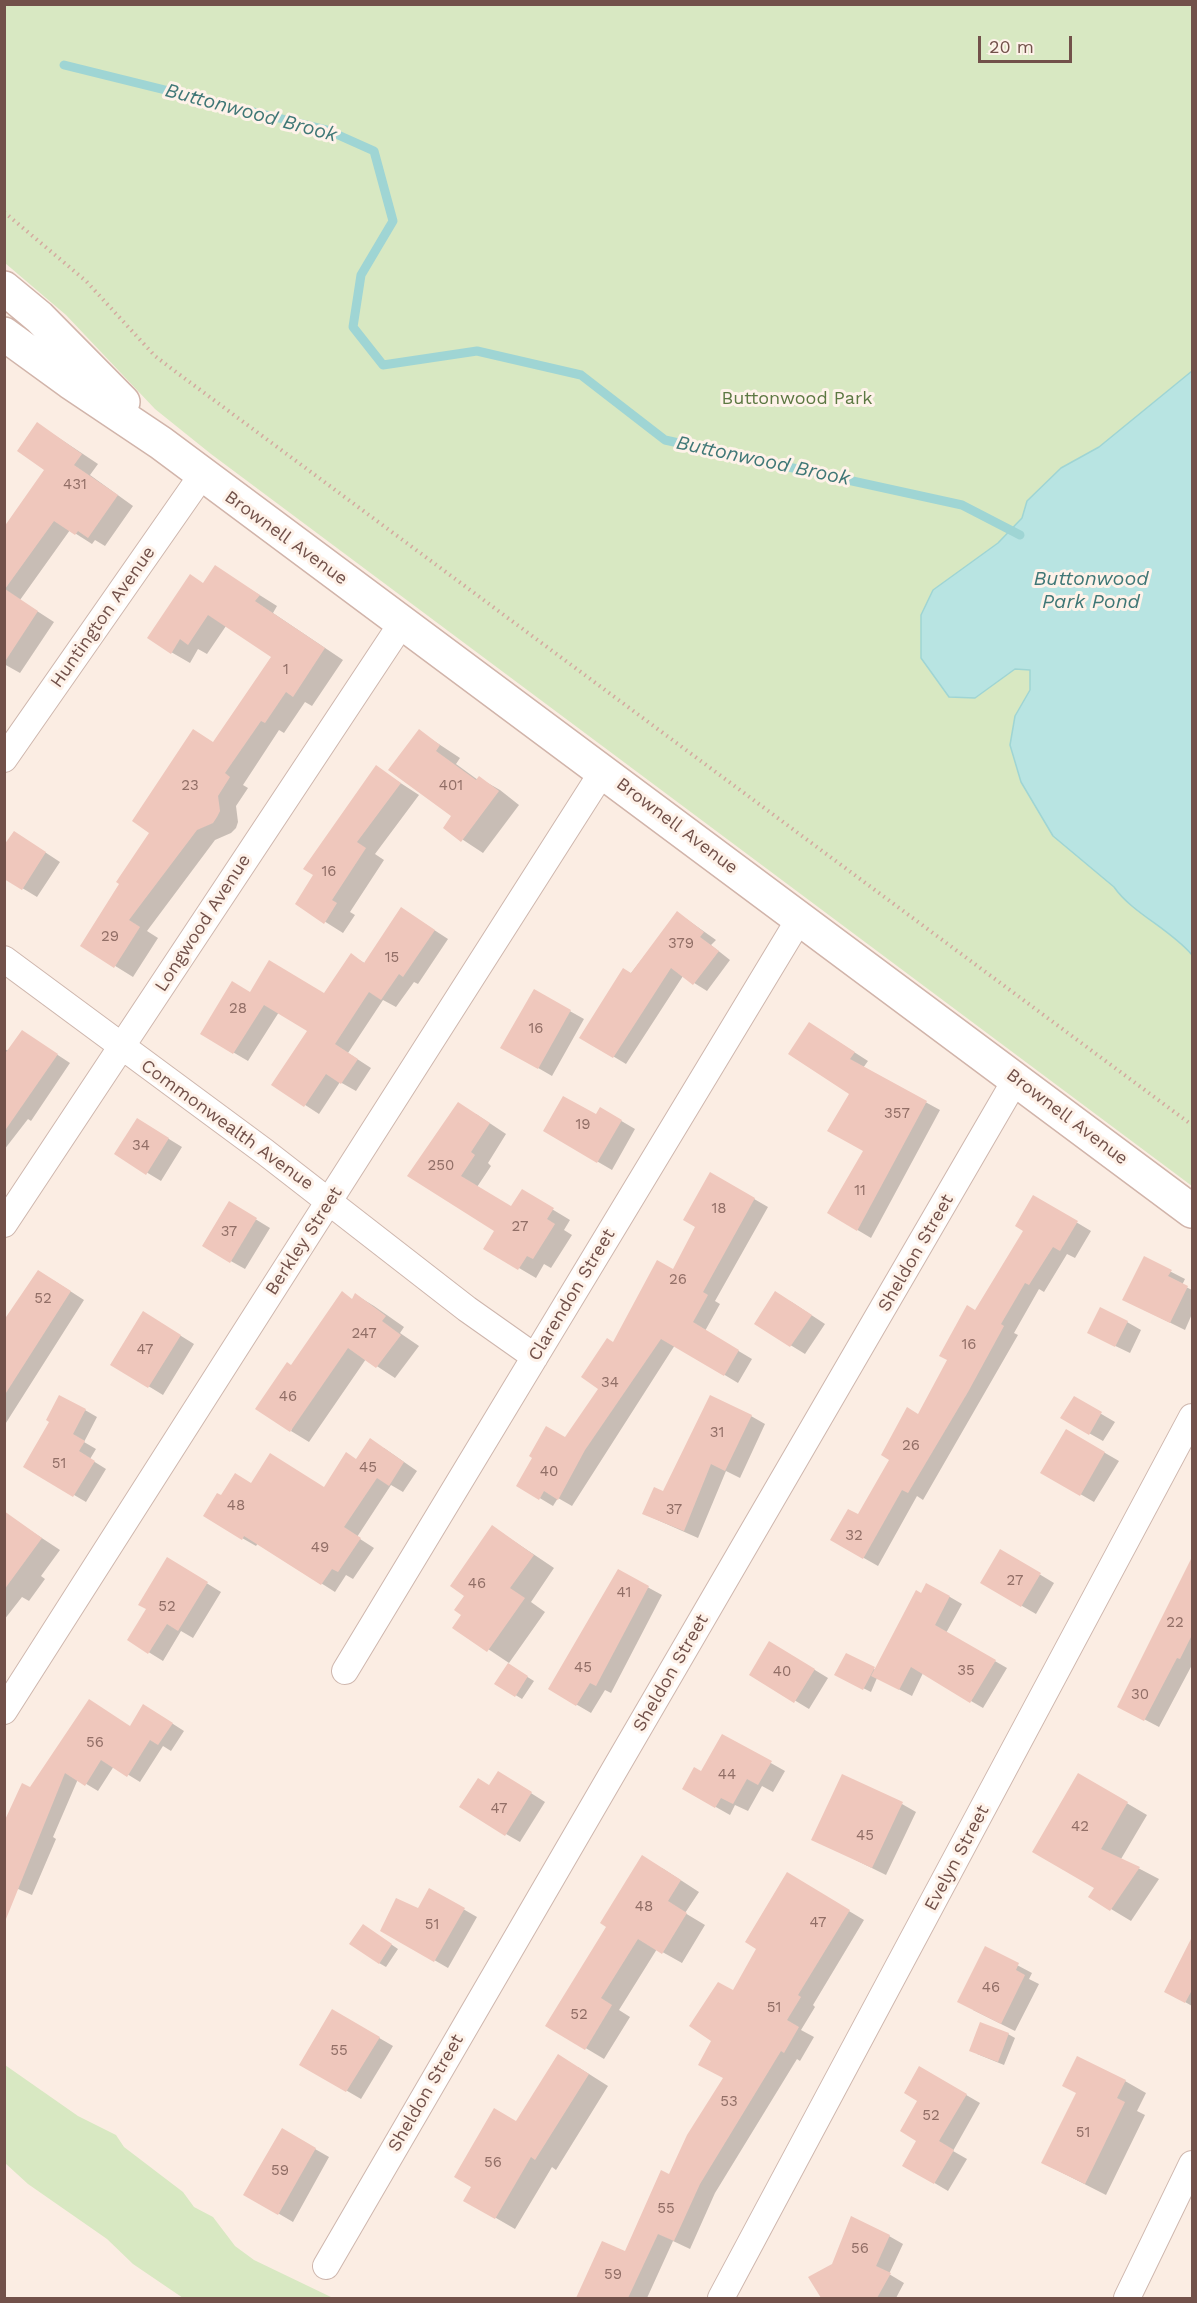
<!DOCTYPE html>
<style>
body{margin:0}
#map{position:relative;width:1197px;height:2303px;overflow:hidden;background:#fbede3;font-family:"Work Sans",sans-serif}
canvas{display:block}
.frame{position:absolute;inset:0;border:6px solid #72514a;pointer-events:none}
.scale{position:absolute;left:978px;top:36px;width:94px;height:27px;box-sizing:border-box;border:3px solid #72514a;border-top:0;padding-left:8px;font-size:18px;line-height:21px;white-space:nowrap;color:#72514a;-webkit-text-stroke:4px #fef2e9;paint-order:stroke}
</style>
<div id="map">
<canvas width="1197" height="2303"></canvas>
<div class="frame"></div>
<div class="scale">20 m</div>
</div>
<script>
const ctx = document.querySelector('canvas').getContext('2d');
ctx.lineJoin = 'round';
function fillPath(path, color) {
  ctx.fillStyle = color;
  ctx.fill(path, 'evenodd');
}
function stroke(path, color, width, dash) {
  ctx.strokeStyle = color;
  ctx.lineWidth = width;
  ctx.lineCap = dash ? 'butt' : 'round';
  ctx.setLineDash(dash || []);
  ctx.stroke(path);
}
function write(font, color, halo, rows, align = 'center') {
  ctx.font = font + ' "Work Sans",sans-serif';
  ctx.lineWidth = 6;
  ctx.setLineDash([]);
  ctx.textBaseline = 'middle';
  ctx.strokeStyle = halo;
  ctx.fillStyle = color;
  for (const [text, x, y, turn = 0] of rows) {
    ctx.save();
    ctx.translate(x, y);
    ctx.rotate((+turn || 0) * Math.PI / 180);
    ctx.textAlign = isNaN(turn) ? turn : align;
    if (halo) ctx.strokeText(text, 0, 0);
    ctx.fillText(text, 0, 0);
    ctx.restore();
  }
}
fillPath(new Path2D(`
 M4 5H1192V1186L211 454 155 409 66 315 5 263Z
 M5 2065 78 2116 116 2135 124 2147 183 2192 194 2207 213 2217 235 2246 254 2260 333 2298H183L133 2264 107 2239 28 2184 5 2163Z`), '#d8e8c2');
const water = new Path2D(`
 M1192 371V955C1170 929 1132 913 1114 887L1053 836 1021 782 1010 745 1015 716 1030 690V670L1015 669 975 698 949 697 921 658V615L933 590 998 543 1022 518 1027 501 1061 468 1099 447Z`);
fillPath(water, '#b8e4e2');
stroke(water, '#9fd5d4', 1.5);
fillPath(new Path2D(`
 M38 424 98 464 90 475 133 506 105 546 95 540 92 544 70 530 20 600 54 622 20 673 4 664V539L46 470Z
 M215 567 277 606 273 613 343 660 312 706 305 702 284 733 279 730 243 785 248 788 236 806 238 822 236 828 231 833 215 840 147 931 158 938 133 977 83 946 273 657 226 626 207 654 198 649 190 663 171 652 204 584Z
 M419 731 460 758 456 764 478 780 479 778 500 790 519 805 483 853 445 828 453 816Z
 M376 767 419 795 375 854 384 860 350 912 355 915 343 933 297 904Z
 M28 841 60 862 37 897 4 877Z
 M402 909 448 939 418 984 414 982 396 1007 383 1000 348 1053 371 1068 356 1091 340 1082 319 1114 273 1084 309 1030 279 1012 248 1061 202 1034 251 993 325 995 351 955 366 964Z
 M678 913 716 940 711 945 730 960 707 991 683 976 626 1064 581 1037Z
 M534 991 584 1019 552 1076 502 1047Z
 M823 1032 868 1061 863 1068 940 1110 871 1238 829 1213 865 1151 851 1094Z
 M35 1040 70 1063 31 1121 28 1119 4 1150V1049L9 1051Z
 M601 1109 635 1129 612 1170 545 1131 597 1116Z
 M476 1114 506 1134 488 1163 491 1166 477 1187 512 1208 522 1191 570 1220 564 1230 572 1235 551 1268 544 1264 536 1278 485 1248 496 1231 409 1176Z
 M151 1128 182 1147 161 1181 116 1154Z
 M711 1174 768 1207 715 1301 720 1304 705 1331 752 1359 738 1383 675 1345 572 1506 558 1498 553 1506 518 1485 566 1439 600 1388 614 1343 674 1271 697 1228Z
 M1034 1197 1091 1231 1075 1258 1067 1254 1044 1292 1039 1289 1014 1333 1018 1335 923 1500 917 1496 878 1566 832 1540 858 1516 919 1416 975 1312 1025 1230Z
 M229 1203 270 1228 245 1269 204 1246Z
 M1144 1258 1185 1279 1182 1285 1192 1290V1314L1185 1330 1124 1300Z
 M53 1280 84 1300 4 1426V1340Z
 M342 1293 353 1300 356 1295 374 1306 404 1327 400 1333 419 1346 395 1378 366 1359 309 1442 291 1431Z
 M790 1301 825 1324 805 1354 756 1324Z
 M157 1321 194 1344 163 1395 112 1364Z
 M1127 1322 1141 1330 1130 1353 1103 1340Z
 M1074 1398 1115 1422 1103 1441 1062 1418Z
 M85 1410 97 1417 84 1442 96 1449 90 1459 106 1469 86 1502 25 1466Z
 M751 1416 765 1424 740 1478 726 1471 698 1538 644 1514Z
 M1067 1431 1119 1461 1094 1502 1042 1472Z
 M384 1448 417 1471 403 1492 391 1485 357 1537 374 1548 353 1579 346 1575 335 1592 258 1543 256 1546 242 1538 222 1497 252 1484 325 1488 357 1460Z
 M10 1517 60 1550 41 1576 45 1579 29 1601 22 1597 4 1620V1525Z
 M493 1527 554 1568 531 1602 545 1612 509 1663 455 1627 463 1615 467 1596Z
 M1001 1551 1054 1583 1036 1614 982 1583Z
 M1192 1559V1665L1159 1727 1119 1706Z
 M182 1568 221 1592 193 1638 181 1631 163 1661 129 1640Z
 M618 1571 662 1595 611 1693 605 1690 591 1713 550 1689Z
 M922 1595 950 1597 962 1604 946 1633 1007 1668 983 1708 923 1673 912 1696 877 1678 871 1692 843 1678 846 1655 876 1670Z
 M784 1651 828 1678 809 1709 751 1674Z
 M508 1665 534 1681 522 1699 496 1683Z
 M156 1713 184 1731 171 1751 163 1746 140 1782 114 1766 98 1791 78 1779 53 1837 56 1839 32 1895 4 1883 31 1789Z
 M723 1736 785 1771 773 1792 762 1786 748 1811 735 1805 730 1815 684 1789 702 1773Z
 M1079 1775 1147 1815 1121 1859 1159 1879 1131 1921 1111 1909 1096 1887Z
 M512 1781 545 1802 520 1842 506 1834 490 1787Z
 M902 1804 916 1812 886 1875 813 1839Z
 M662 1868 699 1892 685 1913 705 1925 682 1963 657 1949 619 2010 630 2017 604 2059 547 2025Z
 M787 1874 864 1920 813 2005 815 2007 801 2030 814 2037 800 2061 797 2059 715 2193 690 2249 673 2241 647 2298H578L603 2243 625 2253 724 2078 713 2040 734 1992 758 1949Z
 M430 1890 477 1917 448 1968 382 1930 418 1910Z
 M370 1930 398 1949 386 1967 379 1963Z
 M985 1948 1032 1973 1029 1979 1039 1984 1015 2031 973 2010Z
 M1188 1948 1192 1951V2006L1166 1991Z
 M333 2011 393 2046 361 2099 301 2064Z
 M1008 2034 1015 2038 1004 2065 977 2054Z
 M578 2067 608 2086 556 2170 552 2167 515 2229 465 2200 516 2123Z
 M920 2068 980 2103 953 2151 967 2159 948 2191 904 2165 918 2141Z
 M1125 2081 1146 2093 1137 2111 1145 2115 1106 2195 1043 2163Z
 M282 2130 329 2157 293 2222 245 2194Z
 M889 2236 903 2244 889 2274 904 2283 896 2298H822L810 2277Z`), '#0003');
stroke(new Path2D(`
 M64 65 327 130 374 151 393 221 361 275 353 327 383 365 477 351 581 375 665 440 962 505 1020 535`), '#9fd5d4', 9);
fillPath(new Path2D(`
 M37 422 82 454 74 465 118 495 88 538 78 531 75 535 54 521 5 589 38 611 4 663V527L44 470 17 451Z
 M215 565 260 595 255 601 325 648 293 697 286 692 265 723 261 721 225 773 230 777 218 796 220 811 217 817 213 823 197 830 129 920 140 927 114 968 80 946 119 884 116 882 149 833 132 821 193 729 213 742 271 657 208 615 188 645 180 639 171 654 147 638 190 574 203 583Z
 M419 729 440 745 436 751 476 780 479 776 499 791 461 842 443 828 451 816 388 770Z
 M376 765 401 783 357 842 366 848 332 900 337 903 324 924 295 904 313 875 303 869Z
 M14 831 46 852 22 890 4 879V845Z
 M401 907 435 930 403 977 399 974 381 1000 369 992 335 1044 358 1059 341 1084 326 1074 304 1107 271 1085 307 1031 264 1005 233 1054 200 1034 232 981 250 992 269 960 324 993 351 953 364 963Z
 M677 911 704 932 700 937 719 951 693 985 671 968 613 1058 579 1038 623 968 631 973Z
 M534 989 571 1010 538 1069 500 1048Z
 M809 1022 855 1052 850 1059 927 1101 857 1231 827 1213 863 1151 827 1131 849 1094 788 1054Z
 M22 1030 58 1054 4 1132V1055Z
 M563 1096 596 1114 600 1107 622 1120 597 1163 543 1131Z
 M458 1102 490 1123 471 1152 475 1155 461 1176 511 1206 522 1189 554 1208 547 1219 555 1224 533 1259 527 1256 518 1270 483 1249 494 1231 407 1176Z
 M137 1118 169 1138 146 1175 114 1154Z
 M710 1172 755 1198 703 1292 708 1295 693 1322 739 1350 724 1376 661 1339 585 1450 558 1500 544 1491 539 1500 516 1486 532 1458 529 1456 546 1426 565 1437 598 1389 581 1377 607 1338 613 1342 657 1260 673 1269 695 1227 683 1220Z
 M1033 1195 1078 1221 1060 1251 1053 1247 1029 1285 1025 1283 1001 1324 1004 1326 968 1392 908 1493 902 1490 863 1559 830 1540 848 1509 858 1514 889 1460 881 1455 907 1407 918 1414 947 1360 939 1356 967 1305 975 1310 1023 1231 1015 1226Z
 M229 1201 257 1218 230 1263 202 1246Z
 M1144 1256 1172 1270 1168 1276 1188 1286 1170 1323 1122 1300Z
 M38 1270 71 1291 4 1396V1320Z
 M342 1291 352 1299 355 1293 386 1316 382 1321 401 1335 376 1368 348 1348 290 1432 255 1409 287 1362 291 1365Z
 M775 1291 812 1315 790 1347 754 1324Z
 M1100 1307 1128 1321 1115 1347 1087 1333Z
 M143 1311 181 1335 148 1388 110 1365Z
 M59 1395 86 1409 73 1434 85 1441 79 1451 95 1461 73 1497 23 1467 49 1422 46 1420Z
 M710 1395 752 1415 725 1471 711 1464 684 1531 642 1514 654 1487 663 1491Z
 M1074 1396 1102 1412 1089 1435 1060 1418Z
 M1066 1429 1105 1452 1080 1496 1040 1473Z
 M370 1438 404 1462 389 1486 377 1478 344 1527 361 1538 338 1572 332 1569 321 1585 244 1536 242 1540 203 1516 217 1493 221 1495 235 1473 251 1483 270 1453 324 1487 346 1452 356 1459Z
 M4 1511 42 1538 4 1590Z
 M492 1525 534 1555 510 1588 525 1598 487 1652 452 1628 461 1615 454 1610 464 1596 450 1586Z
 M1000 1549 1041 1573 1021 1607 980 1583Z
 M167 1557 208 1582 178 1631 167 1624 148 1654 127 1640 146 1609 138 1605Z
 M1192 1557V1635L1180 1659 1177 1658 1144 1721 1117 1707Z
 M618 1569 649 1586 596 1686 590 1683 576 1706 548 1689Z
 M926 1583 950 1596 935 1625 996 1660 970 1703 911 1667 899 1690 871 1676 916 1590 921 1593Z
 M769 1641 815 1669 794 1703 749 1675Z
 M846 1653 875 1667 863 1690 834 1675Z
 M508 1663 528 1676 515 1697 494 1684Z
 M89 1699 130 1726 143 1704 173 1723 158 1745 150 1740 127 1777 101 1760 85 1786 65 1773 4 1924V1822L22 1783 30 1787Z
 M722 1734 772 1761 758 1785 747 1779 733 1804 721 1798 715 1808 682 1789 694 1767 701 1771Z
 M498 1771 532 1792 505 1836 459 1807 478 1778 489 1785Z
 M1078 1773 1128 1802 1101 1849 1140 1867 1110 1911 1088 1897 1094 1888 1032 1852Z
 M842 1774 903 1802 872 1868 811 1840Z
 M642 1855 681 1880 668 1901 687 1913 662 1954 638 1939 601 1998 612 2005 585 2050 545 2026 606 1927 600 1923Z
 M787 1872 850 1910 798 1995 801 1997 787 2020 799 2027 784 2053 781 2051 700 2184 674 2241 658 2234 628 2298H576L602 2241 625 2251 661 2170 669 2174 687 2135 723 2078 698 2065 711 2041 689 2026 718 1982 733 1990 756 1949 745 1942Z
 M429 1888 465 1908 434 1962 380 1931 396 1898 418 1908Z
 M363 1924 392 1944 379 1964 349 1944Z
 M1192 1937V1990L1185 2003 1164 1992Z
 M985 1946 1019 1963 1016 1970 1025 1975 1001 2024 957 2002Z
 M332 2009 380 2037 346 2092 299 2065Z
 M980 2022 1009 2033 998 2062 969 2051Z
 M558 2054 589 2074 535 2160 531 2157 495 2219 463 2201 471 2187 454 2177 494 2108 516 2121Z
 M1077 2056 1126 2080 1117 2098 1125 2102 1085 2184 1041 2163 1076 2093 1062 2086Z
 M919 2066 967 2094 939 2141 954 2150 934 2184 902 2166 916 2141 900 2131 917 2101 904 2093Z
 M282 2128 316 2148 278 2215 243 2195Z
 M851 2216 890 2235 876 2266 891 2273 877 2298H821L808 2277 832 2264Z`), '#efc7bc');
const street = new Path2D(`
 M4 759 202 475
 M4 959 265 1152 467 1309 535 1357
 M4 1224 402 623
 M345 1671 800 918
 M4 1711 603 771
 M326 2266 1016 1079
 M721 2298 1192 1417
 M1127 2298 1192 2164`);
const secondary = new Path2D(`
 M4 288 39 317 123 402
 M4 334 70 382 161 443 1192 1211`);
stroke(street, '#ceb6ad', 28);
stroke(secondary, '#d1b4aa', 36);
stroke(new Path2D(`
 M4 212 86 281 155 356 176 372 1192 1125`), '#d4aa9f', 4, [1.5, 4.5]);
stroke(street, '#fff', 26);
stroke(secondary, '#fff', 33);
write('15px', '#916e66', null, [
 ["431",75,485],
 ["1",286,670],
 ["23",190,786],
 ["401",451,786],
 ["16",329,872],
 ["29",110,937],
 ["379",681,944],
 ["15",392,958],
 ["28",238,1009],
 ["16",536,1029],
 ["357",897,1114],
 ["19",583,1125],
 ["34",141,1146],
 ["250",441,1166],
 ["11",860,1191],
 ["18",719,1209],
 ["27",520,1227],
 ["37",229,1232],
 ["26",678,1280],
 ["52",43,1299],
 ["247",364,1334],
 ["16",969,1345],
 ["47",145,1350],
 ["34",610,1383],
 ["46",288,1397],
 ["31",717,1433],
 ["26",911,1446],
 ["51",59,1464],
 ["45",368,1468],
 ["40",549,1472],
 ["48",236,1506],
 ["37",674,1510],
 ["32",854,1536],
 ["49",320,1548],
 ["27",1015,1581],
 ["46",477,1584],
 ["41",624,1593],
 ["52",167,1607],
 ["22",1175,1623],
 ["45",583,1668],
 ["35",966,1671],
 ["40",782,1672],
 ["30",1140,1695],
 ["56",95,1743],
 ["44",727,1775],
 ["47",499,1809],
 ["42",1080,1827],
 ["45",865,1836],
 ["48",644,1907],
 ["47",818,1923],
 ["51",432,1925],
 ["46",991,1988],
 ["51",774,2008],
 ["52",579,2015],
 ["55",339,2051],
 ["53",729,2102],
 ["52",931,2116],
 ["51",1083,2133],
 ["56",493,2163],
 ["59",280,2171],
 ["55",666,2209],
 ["56",860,2249],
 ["59",613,2275]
]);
write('18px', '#5c7842', '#fef2e9', [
 ["Buttonwood Park",797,399]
]);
write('18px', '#72514a', '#fef2e9', [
 ["Brownell Avenue",286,538,36],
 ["Huntington Avenue",103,617,-55],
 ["Brownell Avenue",677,826,37],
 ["Longwood Avenue",203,923,-57],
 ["Brownell Avenue",1067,1117,37],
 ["Commonwealth Avenue",227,1125,36],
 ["Berkley Street",304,1241,-57],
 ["Sheldon Street",916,1253,-60],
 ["Clarendon Street",572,1295,-59],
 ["Sheldon Street",671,1673,-60],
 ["Evelyn Street",957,1858,-62],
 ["Sheldon Street",426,2093,-60]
]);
write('italic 20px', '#3f7776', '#fef2e9', [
 ["Buttonwood Brook",251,113,15],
 ["Buttonwood Brook",763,461,12],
 ["Buttonwood",1091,579],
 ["Park Pond",1091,602]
]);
</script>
